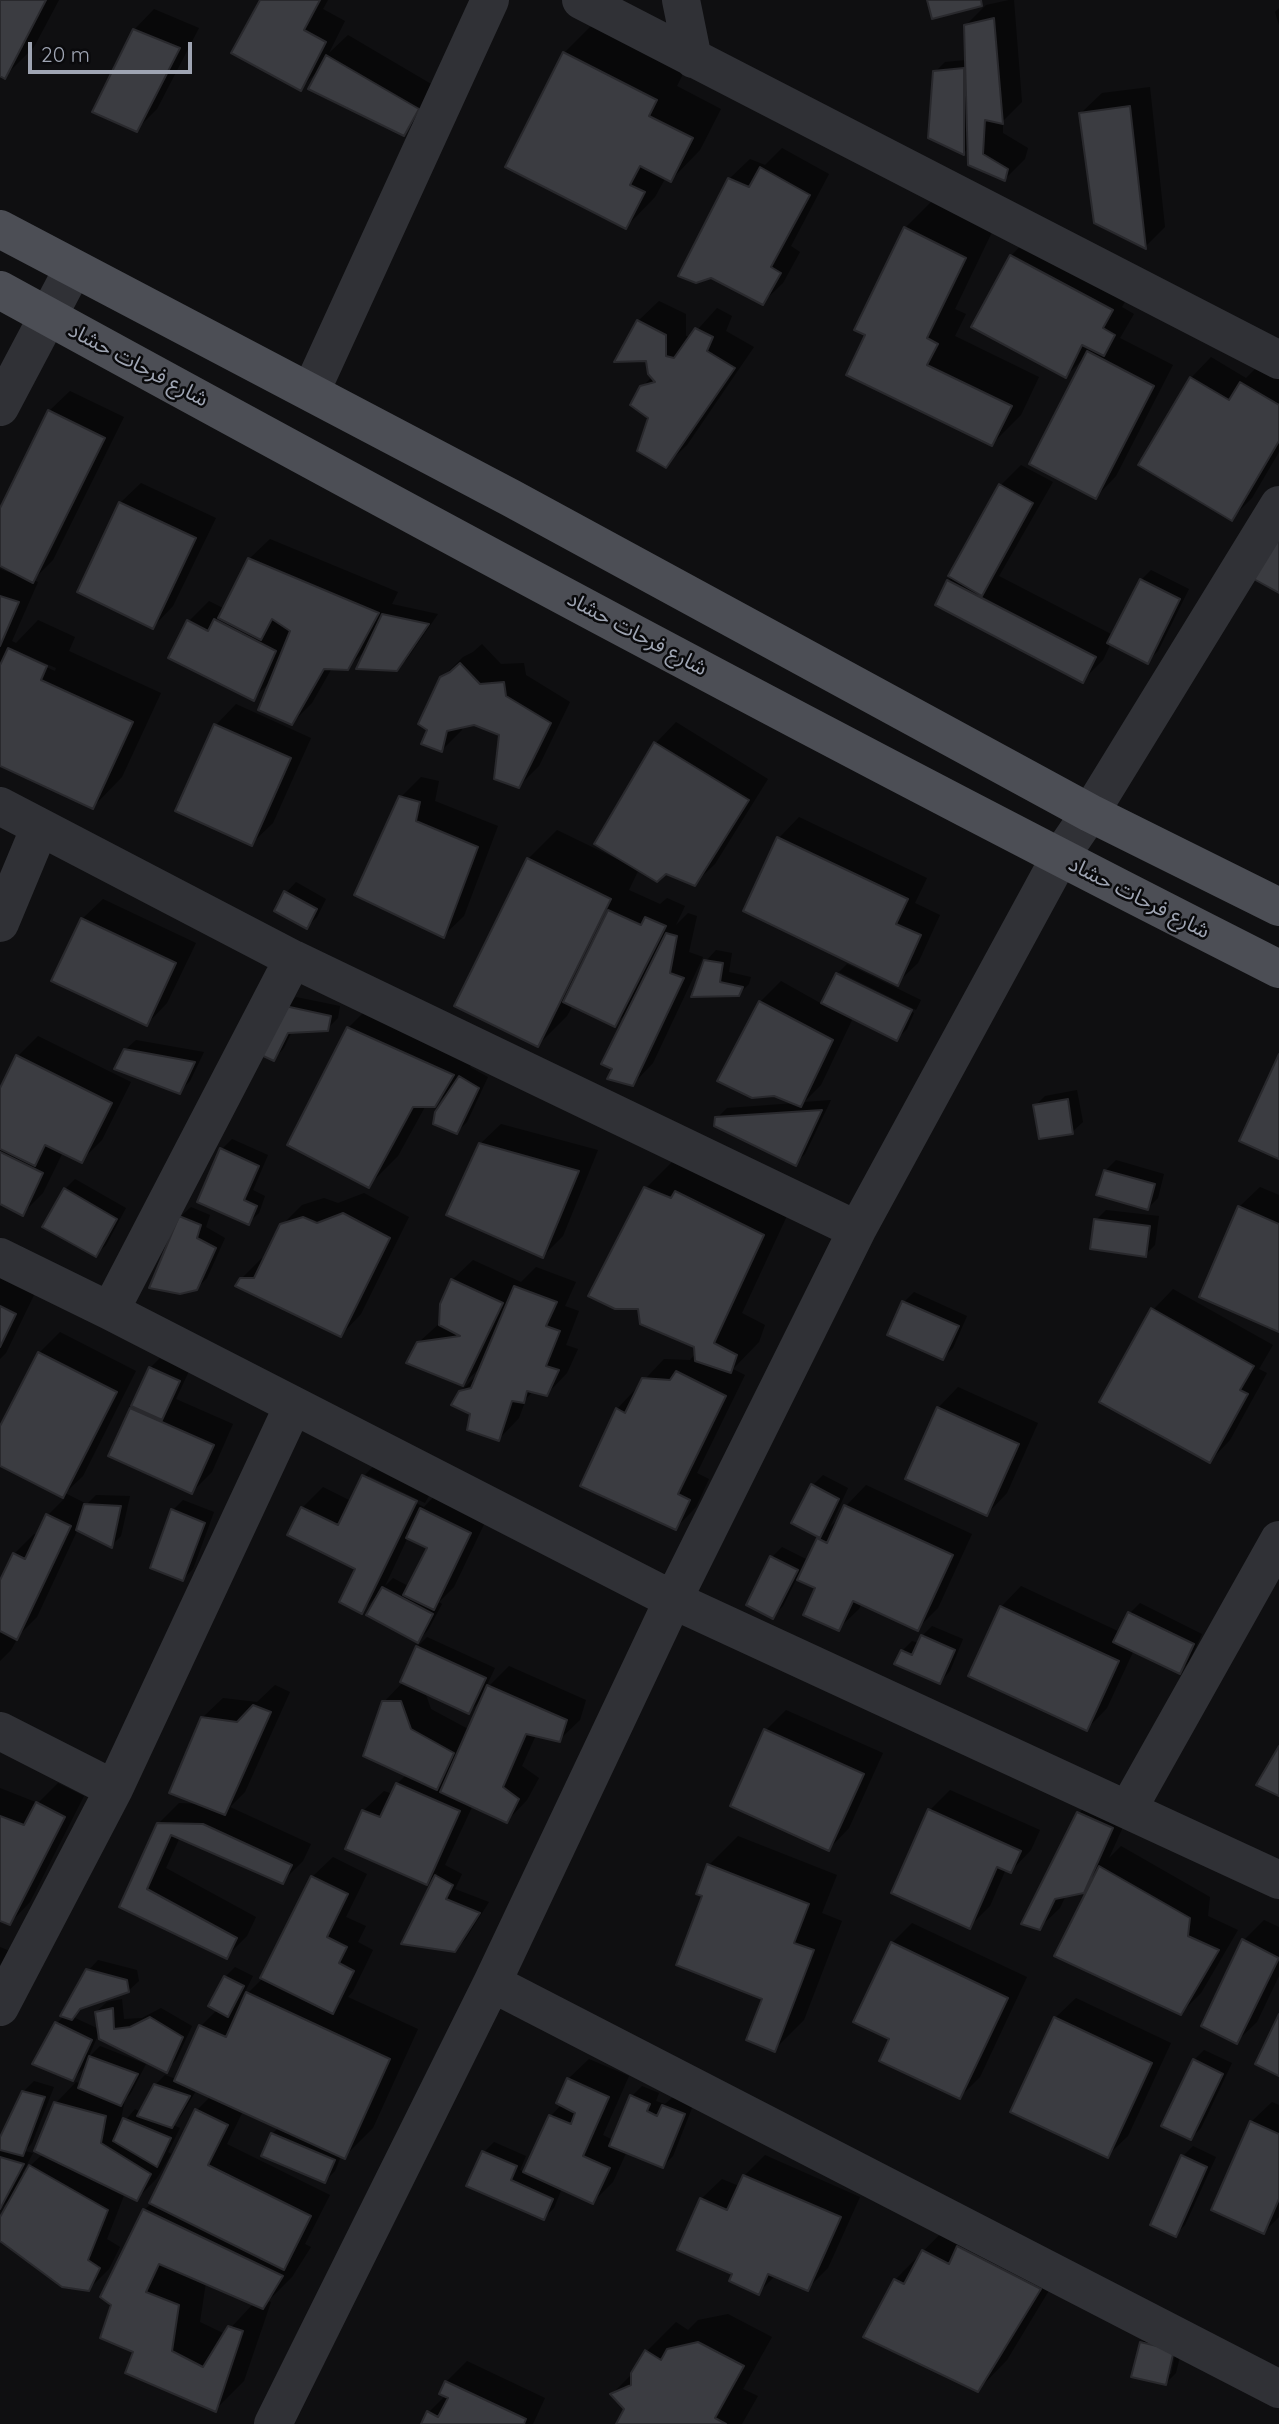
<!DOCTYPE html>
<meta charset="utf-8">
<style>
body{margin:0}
#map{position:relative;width:1279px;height:2424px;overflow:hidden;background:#0f0f11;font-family:Quicksand,sans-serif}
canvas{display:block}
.scale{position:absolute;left:28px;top:42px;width:164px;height:32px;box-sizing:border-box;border:4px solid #9fa5b3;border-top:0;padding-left:9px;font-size:21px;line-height:24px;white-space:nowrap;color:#9fa5b3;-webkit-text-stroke:5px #0a0a0c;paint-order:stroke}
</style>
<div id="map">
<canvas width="1279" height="2424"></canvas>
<div class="scale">20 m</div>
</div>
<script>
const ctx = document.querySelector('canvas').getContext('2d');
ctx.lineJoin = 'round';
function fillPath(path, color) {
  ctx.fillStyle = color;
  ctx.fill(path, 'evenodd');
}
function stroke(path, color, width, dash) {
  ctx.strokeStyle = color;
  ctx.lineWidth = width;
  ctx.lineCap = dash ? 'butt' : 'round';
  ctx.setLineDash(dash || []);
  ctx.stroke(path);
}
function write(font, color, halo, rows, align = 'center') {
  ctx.font = font + ' Quicksand,"Noto Sans Arabic",sans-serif';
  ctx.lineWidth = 5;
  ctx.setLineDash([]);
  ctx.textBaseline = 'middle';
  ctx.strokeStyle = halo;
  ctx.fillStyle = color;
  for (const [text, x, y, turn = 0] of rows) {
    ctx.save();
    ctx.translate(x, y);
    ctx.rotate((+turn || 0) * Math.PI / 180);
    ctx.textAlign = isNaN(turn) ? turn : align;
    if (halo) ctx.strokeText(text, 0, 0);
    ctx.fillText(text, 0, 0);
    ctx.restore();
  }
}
fillPath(new Path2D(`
 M0 0H59L34 47 5 76 0 74Z
 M262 0H328L323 9 345 21 329 53 348 35 438 88 424 113 403 134 319 70 300 89Z
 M1009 0H1014L1022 102 1003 121V133L1028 148 1025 159 1005 179 969 147 964 153 935 72 945 62 966 60 965 26 986 5Z
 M1279 8V25L1275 12Z
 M154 9 199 28 157 109 136 130 134 30Z
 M593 24 685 70 677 86 721 109 700 150 671 180 666 177 655 197 626 227 564 53Z
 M1150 87 1165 227 1145 247 1081 113 1102 93Z
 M782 148 829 174 791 246 800 252 783 283 762 303 729 179 750 159 765 165Z
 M934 199 994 228 955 309 966 314 955 336 1039 377 1021 415 992 444 868 335 905 228Z
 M1031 235 1132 289 1122 307 1134 314 1120 338 1173 365 1116 476 1096 497 1086 356 1066 376 1011 256Z
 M659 301 686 314V336L691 337 717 308 732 316 726 331 754 347 687 445 666 465 642 387 652 377 638 321Z
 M1211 357 1246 378 1262 362 1279 373V452L1252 498 1231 519 1191 378Z
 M70 391 124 417 53 560 33 580 38 582 12 641 16 643 38 620 75 637 69 651 161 693 122 777 93 807 0 764V569L14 574V572L0 564V512L49 411ZM17 651 56 668 55 671 15 653Z
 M1021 465 1053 482 999 576 1113 635 1141 580 1151 570 1189 589 1158 651 1147 662 1111 643 1103 660 1082 681 948 581 953 577 1001 485Z
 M141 483 216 518 173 606 153 627 120 503Z
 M270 539 398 592 392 604 438 614 407 659 396 670 368 648 347 668H332L312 703 292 723 272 680 254 698 189 621 209 601 225 609 249 559Z
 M482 644 501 664 524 663 526 675 570 702 539 766 519 786 501 734 474 723 463 725 462 730 442 750 430 729 442 678 463 657 473 652Z
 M236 704 311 738 273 823 252 843 178 810 216 725Z
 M676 722 768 779 715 864 694 884 666 872 639 869 629 890 660 904 667 898 685 906 676 925 688 913 697 916 689 952 703 957 653 1063 633 1084 614 1069 628 1012 614 1025 573 1005 567 1016 538 1045 528 859 557 830 617 859 619 857 596 843 656 743Z
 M421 777 439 781 435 801 498 826 464 916 443 936 401 797Z
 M799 817 927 878 915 903 940 915 918 963 897 983 745 910 779 838Z
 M296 882 326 899 317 917 307 927 286 893Z
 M103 899 196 943 167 1003 147 1024 82 919Z
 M716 950 732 953 729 972 751 977 749 984 739 994 693 995 706 961Z
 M847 964 921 1000 916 1010 839 972Z
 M839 972V976L914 1013 907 1029 897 1039 853 1018 821 1085 804 1102 831 1100 805 1154 795 1164 717 1118 727 1108 796 1103 775 1094 760 1002 781 981 822 1004Z
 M296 997 340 1006 338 1018 327 1029 292 1031 284 1048 274 1059 286 1007Z
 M378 998 482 1046 470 1067 488 1077 467 1122 457 1132 450 1090 435 1105H426L398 1156 368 1186 289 1144 348 1028Z
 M38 1036 131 1082 102 1140 81 1161 63 1152 43 1193 23 1213 0 1202V1092L18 1056Z
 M136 1040 204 1052 190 1081 179 1092 125 1050Z
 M1077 1090 1083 1122 1072 1132 1035 1106 1045 1096Z
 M501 1124 598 1150 563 1236 543 1256 480 1144Z
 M232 1139 268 1155 253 1190 265 1196 259 1213 248 1223 222 1149Z
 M675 1159 792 1205 742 1313 765 1325 759 1342 733 1369 745 1375 697 1473 709 1479 696 1507 676 1528 617 1409 664 1359 690 1360 696 1353 646 1188Z
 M1116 1160 1164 1174 1158 1198 1148 1208 1105 1171Z
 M75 1179 126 1208 106 1245 96 1255 65 1189Z
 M1260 1187 1279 1195V1330L1239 1207Z
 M364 1193 409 1217 361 1314 341 1335 241 1279 262 1258H266L281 1226 302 1205 324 1198 338 1203Z
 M191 1207 210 1215 206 1227 225 1238 207 1278 196 1289 180 1217Z
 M1106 1210 1159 1216 1155 1245 1145 1255 1096 1220Z
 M473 1260 521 1282 536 1267 576 1282 565 1306 579 1311 566 1345 578 1349 567 1373 547 1394 533 1391 526 1399 519 1418 499 1439 472 1413 460 1392 478 1374 483 1365 463 1384 418 1343 441 1322 452 1280Z
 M0 1276 35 1293 6 1353 0 1359Z
 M1173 1289 1273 1345 1259 1369 1267 1373 1230 1440 1210 1461 1153 1310Z
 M914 1292 967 1316 953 1348 943 1358 889 1334 904 1302Z
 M60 1332 136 1371 83 1476 65 1493 87 1504 96 1495 130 1496 121 1536 111 1546 78 1529 37 1617 20 1634 11 1650 0 1661V1584L14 1554 34 1534 38 1535 48 1515 65 1498 0 1464V1430L39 1353Z
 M160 1358 189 1371 176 1399 233 1424 212 1472 192 1492 132 1409 135 1405 150 1368Z
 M958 1387 1038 1423 1007 1493 987 1514 938 1408Z
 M384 1455 437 1481 425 1503 369 1476V1480L424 1507 442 1488 490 1512 454 1587 439 1602 442 1604 428 1630 418 1641 378 1595 361 1612 357 1568 302 1508 323 1487 351 1501 364 1476ZM408 1537 429 1547 410 1587 393 1578 385 1586Z
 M823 1475 848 1488 830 1527 838 1519 846 1506 866 1485 972 1534 938 1608 917 1629 862 1603 859 1609 838 1629 817 1587 797 1578 783 1606 773 1616 748 1604 772 1557 782 1547 808 1560 821 1536 793 1523 813 1485Z
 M183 1500 214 1512 193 1569 183 1579 173 1510Z
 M1021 1586 1120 1632 1130 1613 1140 1603 1202 1634 1189 1662 1179 1672 1134 1650 1107 1708 1087 1729 1001 1607Z
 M932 1626 963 1639 950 1671 940 1682 902 1651 912 1641 919 1643 922 1636Z
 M427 1637 495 1668 484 1691 509 1666 586 1700 580 1720 559 1740 536 1735 522 1766 539 1778 527 1800 507 1821 473 1805 445 1865 462 1874 455 1889 489 1902 465 1940 455 1950 404 1942 438 1872 427 1883 363 1811 384 1791 393 1794 397 1784 407 1774 384 1702 403 1682 417 1647ZM425 1692 469 1712 484 1697 470 1730 431 1709Z
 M275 1685 290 1692 245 1792 230 1807 311 1844 303 1861 282 1882 180 1837 166 1868 256 1917 247 1936 227 1956 121 1907 158 1824 179 1803 200 1804 202 1718 223 1698 257 1702Z
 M786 1710 883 1753 849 1828 829 1849 766 1730Z
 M58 1783 84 1796 30 1902 10 1923 0 1919V1788L38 1803Z
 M950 1790 1040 1830 1031 1850 1011 1871 1006 1869 990 1906 969 1927 930 1810Z
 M1099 1793 1132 1807 1109 1858 1121 1846 1210 1897 1208 1916 1238 1930 1201 1993 1181 2013 1093 1881 1083 1891 1066 1895 1060 1908 1039 1928 1079 1813Z
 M738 1836 837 1875 822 1913 842 1921 804 2020 775 2049 764 1998 705 1895 709 1865Z
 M333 1857 367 1874 346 1917 366 1926 358 1942 373 1950 353 1991 348 1997 418 2029 373 2128 344 2157 341 2156 335 2171 325 2181 272 2134 279 2127 243 2111 227 2144 330 2195 305 2244 311 2247 292 2277 268 2301 271 2302 244 2381 215 2410 136 2351 144 2210 152 2203 197 2110 211 2096 197 2089 181 2116 173 2125 180 2128 168 2152 171 2154 157 2178 137 2199 125 2193 107 2239 120 2247 109 2269 89 2289 0 2239V2221L12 2197 0 2209V2141L23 2092 34 2081 54 2087 32 2143 25 2151 33 2153 22 2174 25 2176 30 2166 43 2154 56 2103 76 2082 81 2084 88 2064 73 2079 56 2024 64 2016 88 1971 98 1960 137 1970 139 1981 128 1991 83 2007 73 2017 99 2029 96 2012 107 2002 122 1999 124 2019 142 2018 161 2008 192 2026 176 2060 166 2070 99 2033 88 2058 100 2046 146 2064 131 2093 125 2100 119 2128 135 2109 141 2112 155 2085 165 2075 176 2079 201 2026 217 2010 225 1977 235 1967 253 1976 240 2002 243 2003 248 1993 264 1977 312 1877ZM206 2282 254 2303 225 2334 200 2322Z
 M1264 1920 1279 1927V1976L1257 2022 1236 2042 1244 1940Z
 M912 1923 1027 1977 980 2077 960 2097 891 2039 892 1943Z
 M0 1947 10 1951 0 1973Z
 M1076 1998 1171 2043 1128 2136 1107 2156 1055 2018Z
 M1204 2050 1232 2063 1201 2128 1191 2138 1194 2060Z
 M589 2059 629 2076 603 2135 613 2140 632 2096 642 2086 659 2093 656 2101 665 2104 674 2096 694 2103 673 2156 663 2166 627 2151 613 2182 593 2202 562 2188 554 2208 544 2218 484 2152 494 2142 526 2156 520 2170 525 2172 551 2116 562 2104 568 2079Z
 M1272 2102 1279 2105V2217L1264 2232 1251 2122Z
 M1193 2146 1216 2157 1185 2225 1175 2235 1183 2156Z
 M765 2155 860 2197 828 2268 807 2289 776 2275 758 2293 735 2273 701 2199 722 2179 739 2186 744 2176Z
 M952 2222 1068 2259 1007 2360 978 2390 895 2280Z
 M728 2314 772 2337 743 2389 758 2396 742 2424H618L626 2409 612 2394 635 2371 647 2351 676 2322 688 2330 698 2320Z
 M1151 2333 1184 2340 1176 2373 1166 2383 1141 2343ZM1175 2341 1178 2342 1171 2374H1167Z
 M467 2361 545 2398 533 2424H423L429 2412 446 2395V2382Z`), '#0007');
const building = new Path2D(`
 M0 0H46L5 79 0 76Z
 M260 0H320L304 30 326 42 301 91 231 53Z
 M927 0H981L982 6 932 19Z
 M994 18 1003 124 985 120 983 154 1008 169 1005 181 968 165 964 25Z
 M133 29 180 48 137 132 92 112Z
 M563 52 657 100 649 116 693 138 671 182 640 166 630 185 645 192 626 229 505 167Z
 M326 55 419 109 404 136 308 89Z
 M964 68V155L928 138 933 71Z
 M1130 106 1146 249 1094 223 1079 113Z
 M760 167 810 195 771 267 781 273 763 305 711 278 696 283 678 276 728 178 749 187Z
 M904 227 966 258 927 338 938 344 927 365 1012 406 992 446 846 375 865 335 854 330Z
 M1010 255 1113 310 1103 328 1115 335 1104 356 1082 345 1066 378 971 327Z
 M637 320 666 335V356L674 358 695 328 713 337 707 351 735 368 666 468 637 451 648 418 630 405 640 386 655 382 648 374 646 361 614 362Z
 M1087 351 1154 386 1096 499 1029 464Z
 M1190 377 1229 400 1240 382 1279 405V441L1232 521 1138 465Z
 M48 410 105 438 33 583 0 566V508Z
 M999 484 1033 503 982 596 948 576Z
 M119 502 196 538 153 629 77 592Z
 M1279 530V593L1252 578Z
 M248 558 379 613 348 670 324 669 292 725 258 710 290 631 272 619 261 640 218 618Z
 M1140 579 1180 599 1148 664 1107 643Z
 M947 580 1096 657 1083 683 935 605Z
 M0 596 19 602 0 646Z
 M382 614 429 624 397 671 356 669Z
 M214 619 276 651 254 701 168 658 187 620 208 631Z
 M8 648 47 666 41 680 133 722 93 809 0 766V665Z
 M460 663 480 684 504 682 506 696 551 723 519 788 494 779 499 735 474 725 447 731 442 752 421 744 427 730 418 724 440 677 450 672Z
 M214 724 291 758 252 846 175 811Z
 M654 742 749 800 695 886 666 874 657 882 594 844Z
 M399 796 420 802 416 821 478 847 444 938 354 895Z
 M777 837 908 899 896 924 921 935 898 986 743 911Z
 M527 858 611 899 538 1047 454 1006Z
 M284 891 317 909 307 929 274 911Z
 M608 910 641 925 645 917 666 926 615 1027 563 1002Z
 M81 918 176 963 147 1026 51 981Z
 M666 933 677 936 670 973 684 978 633 1086 607 1079 612 1069 601 1064Z
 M704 960 723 963 720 982 743 987 739 996 691 997Z
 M836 973 912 1010 897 1041 821 1003Z
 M759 1001 833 1040 801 1107 774 1096 752 1098 717 1081Z
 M285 1006 331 1016 328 1031 288 1033 274 1061 259 1054Z
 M347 1027 454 1075 435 1107H413L369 1188 287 1145Z
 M124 1049 195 1062 180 1094 114 1069Z
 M1279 1054V1159L1239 1141Z
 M16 1055 112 1103 82 1163 45 1145 35 1166 0 1149V1088Z
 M459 1076 479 1088 457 1134 433 1124 435 1112Z
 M1068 1099 1073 1134 1039 1139 1033 1105Z
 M822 1110 796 1166 714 1126 715 1117Z
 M479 1143 579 1171 543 1258 446 1215Z
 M220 1148 259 1166 244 1200 257 1206 249 1225 197 1202Z
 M0 1152 43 1173 23 1216 0 1204Z
 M1104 1170 1155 1184 1148 1210 1096 1195Z
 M644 1187 671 1198 675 1191 764 1235 714 1343 737 1355 731 1373 695 1361 694 1347 640 1324 638 1309H615L588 1296Z
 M64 1188 117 1219 96 1257 42 1227Z
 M1238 1206 1279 1224V1332L1199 1297Z
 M343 1213 390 1238 341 1337 235 1286 240 1278H254L280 1224 303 1217 317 1223Z
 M179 1216 201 1225 197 1238 216 1248 197 1290 180 1294 149 1288Z
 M1094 1219 1150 1226 1146 1257 1090 1249Z
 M451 1279 503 1303 463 1386 406 1363 417 1342 460 1336 439 1325 440 1304Z
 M514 1286 557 1302 546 1326 560 1331 546 1366 559 1370 547 1396 527 1391 524 1403 512 1401 499 1441 467 1430 470 1414 451 1405 459 1391 471 1388Z
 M902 1301 959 1326 943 1360 887 1335Z
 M0 1306 16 1314 0 1347Z
 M1151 1308 1254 1366 1240 1390 1248 1394 1210 1463 1099 1402Z
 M38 1352 117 1392 63 1498 0 1466V1426Z
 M149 1367 180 1381 162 1420 131 1406Z
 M676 1371 726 1396 678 1494 690 1500 676 1530 580 1486 616 1408 625 1413 642 1378 670 1380Z
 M937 1407 1019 1444 987 1516 905 1479Z
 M130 1408 214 1445 192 1494 108 1456Z
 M362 1475 417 1501 362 1614 339 1602 355 1569 287 1535 301 1507 338 1525Z
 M811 1484 839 1499 820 1538 791 1523Z
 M84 1504 121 1506 112 1548 76 1530Z
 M844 1505 953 1555 918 1631 853 1601 839 1631 803 1615 815 1588 797 1580 817 1538 827 1543Z
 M420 1508 471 1533 434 1610 403 1595 427 1548 406 1538Z
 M171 1509 205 1523 183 1581 150 1568Z
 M46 1514 71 1526 17 1640 0 1631V1580L13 1553 25 1559Z
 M770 1556 798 1570 773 1619 746 1605Z
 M382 1587 433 1614 418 1643 366 1615Z
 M1000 1606 1119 1661 1087 1731 968 1676Z
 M1128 1612 1194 1644 1180 1674 1113 1642Z
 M921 1635 955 1650 940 1684 894 1664 901 1650 912 1655Z
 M416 1646 486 1678 469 1714 400 1682Z
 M487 1685 567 1720 560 1742 526 1734 503 1787 519 1799 507 1823 440 1792Z
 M382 1701H401L411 1729 454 1753 437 1790 363 1756Z
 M253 1705 271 1712 225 1815 169 1793 201 1717 237 1722Z
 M764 1729 864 1774 829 1851 730 1806Z
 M1279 1746V1796L1256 1785Z
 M396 1783 460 1811 427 1885 345 1849 362 1810 380 1817Z
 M36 1802 65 1817 10 1925 0 1921V1816L24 1825Z
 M928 1809 1021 1851 1011 1873 997 1867 970 1929 891 1893Z
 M1077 1812 1113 1828 1084 1893 1055 1899 1040 1930 1021 1924Z
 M157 1823 203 1824 292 1865 283 1884 171 1835 147 1889 237 1938 227 1959 119 1907Z
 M707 1864 809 1904 794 1943 814 1950 775 2052 746 2040 762 1999 676 1965 702 1896 696 1894Z
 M1099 1866 1190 1918 1188 1936 1219 1950 1181 2015 1054 1956Z
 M435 1875 453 1885 446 1899 480 1913 455 1952 401 1944Z
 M311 1876 348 1894 327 1937 347 1947 339 1963 354 1971 333 2014 260 1978Z
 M1242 1939 1279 1958 1237 2044 1201 2026Z
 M891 1942 1008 1998 960 2099 879 2061 889 2039 853 2022Z
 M86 1969 127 1980 129 1992 80 2009 72 2020 60 2016Z
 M224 1976 244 1986 228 2017 208 2006Z
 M246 1992 390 2059 345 2159 174 2081 199 2025 226 2037Z
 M113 2008 114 2029 130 2027 150 2017 183 2037 167 2073 99 2039 95 2012Z
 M1279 2014V2076L1255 2064Z
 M1054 2017 1152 2063 1108 2158 1010 2112Z
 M55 2022 92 2040 73 2081 32 2064Z
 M89 2056 138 2074 121 2106 78 2088Z
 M1193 2059 1223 2074 1191 2140 1161 2126Z
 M567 2078 609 2097 583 2156 610 2168 593 2204 523 2172 549 2115 571 2124 575 2113 556 2103Z
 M154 2084 190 2096 172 2128 137 2116Z
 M22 2091 45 2097 23 2156 0 2150V2137Z
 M630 2095 650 2104 647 2111 657 2116 662 2105 685 2114 663 2168 609 2146Z
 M54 2102 106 2116 101 2143 151 2174 137 2201 34 2151Z
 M195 2109 228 2125 208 2165 311 2216 284 2270 149 2203Z
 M123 2118 171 2138 157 2167 113 2141Z
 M1250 2121 1279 2134V2199L1264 2234 1211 2210Z
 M271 2133 335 2160 325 2183 261 2156Z
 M482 2151 517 2166 511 2180 553 2199 544 2220 466 2186Z
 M1181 2155 1207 2167 1176 2237 1150 2225Z
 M0 2157 24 2164 0 2209Z
 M29 2165 108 2210 88 2260 100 2268 89 2291 62 2287 0 2241V2217Z
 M743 2175 841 2217 808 2291 768 2274 759 2295 729 2281 732 2274 677 2250 700 2198 727 2210Z
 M143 2209 283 2276 263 2309 159 2264 146 2292 179 2305 172 2351 203 2367 228 2326 243 2331 216 2412 125 2373 133 2352 100 2338 111 2305 100 2297Z
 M957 2246 1041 2289 978 2392 863 2337 894 2279 904 2284 922 2250 949 2264Z
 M698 2342 744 2366 715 2418 726 2424H616L624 2409 610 2394 631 2385V2373L645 2350 661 2360 667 2349Z
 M1140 2342 1174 2350 1166 2385 1131 2377Z
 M445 2381 526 2419 524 2424H421L427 2411 438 2417 448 2398 439 2394Z`);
fillPath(building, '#3b3c41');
stroke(building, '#29292d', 2);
stroke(new Path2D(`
 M581 0 1279 360
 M681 0 693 59
 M311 391 490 0
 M0 407 73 269
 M0 806 293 959 857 1230
 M0 923 40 827
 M0 1257 110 1311 673 1600 1279 1880
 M110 1311 293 959
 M0 1731 114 1789
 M1128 1809 1279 1540
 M492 1983 1279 2389
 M0 2007 114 1789 293 1406
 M273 2424 492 1983 673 1600 857 1230 1060 857 1090 813 1279 505`), '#303136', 38);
stroke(new Path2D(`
 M0 229 511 498 1090 813 1279 907
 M0 290C423 522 848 751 1279 969`), '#4c4e55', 38);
write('21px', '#9fa5b3', '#0a0a0c', [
 ["شارع فرحات حشاد",138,365,28],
 ["شارع فرحات حشاد",637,634,28],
 ["شارع فرحات حشاد",1139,898,27]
]);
</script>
